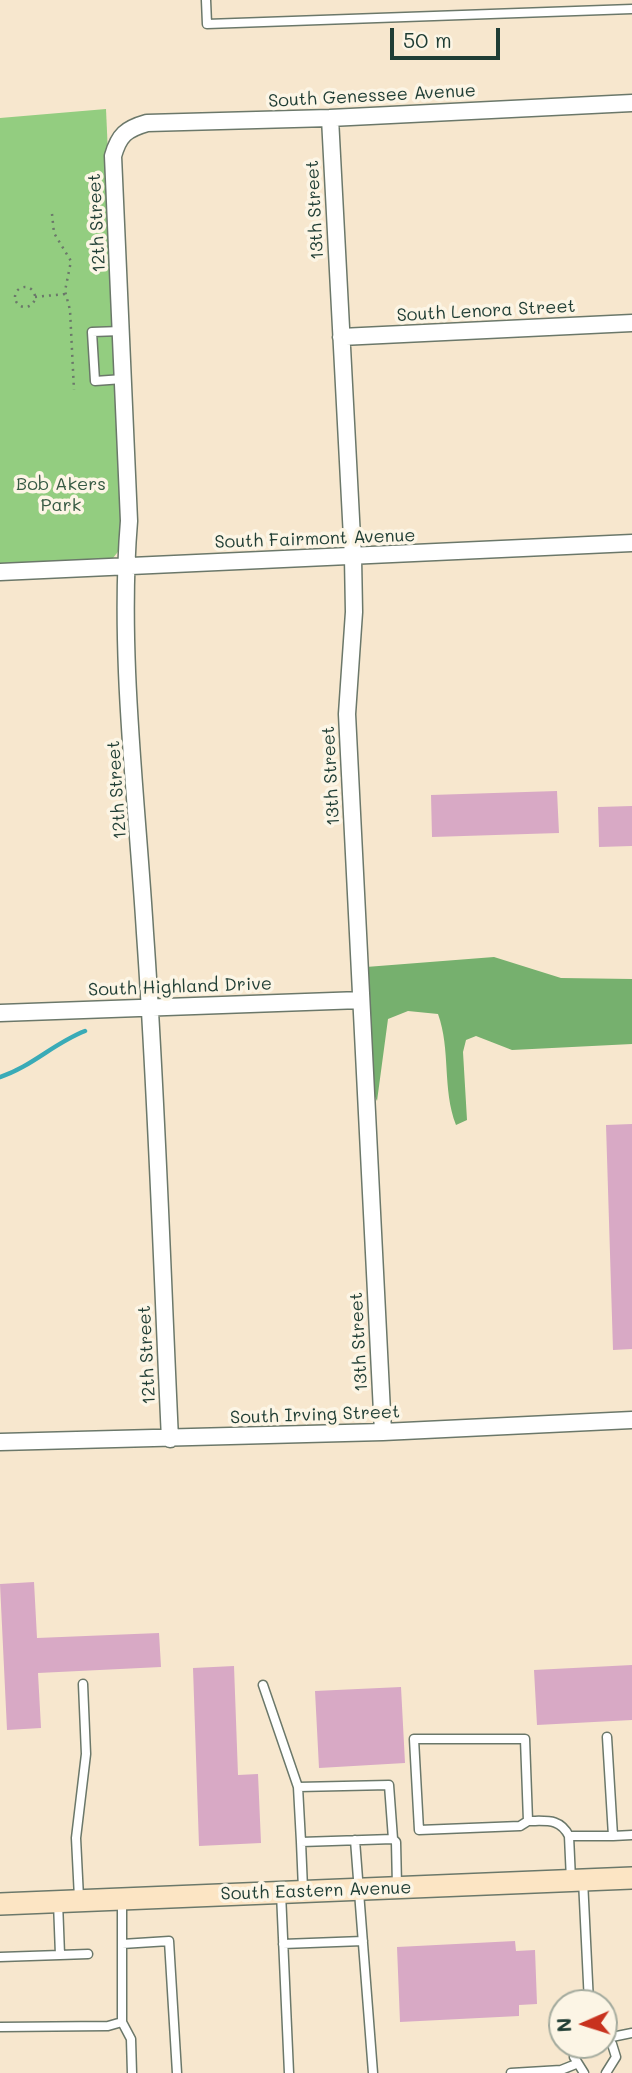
<!DOCTYPE html>
<style>
body{margin:0}
#map{position:relative;width:632px;height:2073px;overflow:hidden;background:#f7e7ce;font-family:Mali,sans-serif}
canvas{display:block}
.north{position:absolute;left:548px;top:1989px;width:70px;height:70px;box-sizing:border-box;background:#fcf5e5;border:2px solid #a4ab9e;border-radius:50%;rotate:267deg;font-size:19px;font-weight:700;line-height:28px;text-align:center;color:#1f3d34}
.north::after{content:'';display:block;margin:auto;width:24px;height:32px;background:#c8321e;clip-path:polygon(50% 0,100% 100%,50% 72%,0 100%)}
.scale{position:absolute;left:390px;top:28px;width:110px;height:32px;box-sizing:border-box;border:4px solid #1f3d34;border-top:0;padding-left:9px;font-size:21px;line-height:24px;white-space:nowrap;color:#1f3d34;-webkit-text-stroke:5px #fcf5e5;paint-order:stroke}
</style>
<div id="map">
<canvas width="632" height="2073"></canvas>
<div class="north">N</div>
<div class="scale">50 m</div>
</div>
<script>
const ctx = document.querySelector('canvas').getContext('2d');
ctx.lineJoin = 'round';
function fillPath(path, color) {
  ctx.fillStyle = color;
  ctx.fill(path, 'evenodd');
}
function stroke(path, color, width, dash) {
  ctx.strokeStyle = color;
  ctx.lineWidth = width;
  ctx.lineCap = dash ? 'butt' : 'round';
  ctx.setLineDash(dash || []);
  ctx.stroke(path);
}
function write(font, color, halo, rows, align = 'center') {
  ctx.font = font + ' Mali,sans-serif';
  ctx.lineWidth = 7;
  ctx.setLineDash([]);
  ctx.textBaseline = 'middle';
  ctx.strokeStyle = halo;
  ctx.fillStyle = color;
  for (const [text, x, y, turn = 0] of rows) {
    ctx.save();
    ctx.translate(x, y);
    ctx.rotate((+turn || 0) * Math.PI / 180);
    ctx.textAlign = isNaN(turn) ? turn : align;
    if (halo) ctx.strokeText(text, 0, 0);
    ctx.fillText(text, 0, 0);
    ctx.restore();
  }
}
fillPath(new Path2D(`
 M106 109 119 400 121 548 113 558 104 560 0 564V118Z`), '#93cd80');
fillPath(new Path2D(`
 M494 957 561 978 632 979V1044L512 1050 476 1036 466 1040 463 1052 467 1120 456 1125C442 1089 451 1050 438 1014L408 1011 388 1019 377 1101 371 1088 366 967Z`), '#76b06e');
stroke(new Path2D(`
 M0 1077C31 1067 54 1043 85 1031`), '#3aabb7', 4.5);
fillPath(new Path2D(`
 M557 791 559 833 432 837 431 795Z
 M632 806V846L599 847 598 807Z
 M632 1124V1349L613 1350 606 1125Z
 M34 1582 37 1638 159 1633 161 1667 38 1673 41 1728 7 1730 0 1584Z
 M632 1665V1720L537 1725 534 1670Z
 M234 1666 238 1775 258 1774 261 1843 199 1846 193 1668Z
 M401 1687 405 1763 319 1768 315 1691Z
 M515 1941 516 1951 535 1950 537 2004 519 2005V2016L400 2022 397 1947Z`), '#d8a9c5');
const service = new Path2D(`
 M206 0 207 24 632 9
 M121 331 92 332 95 381 123 379
 M263 1685 298 1787 301 1842
 M607 1737 613 1836 632 1835
 M298 1787 389 1785 393 1839
 M528 1821 520 1826 419 1830 414 1739H525L528 1821C547 1821 560 1818 569 1836
 M355 1840 373 2073
 M571 1880 569 1836H613
 M583 1880 589 2003
 M303 1889 301 1842 393 1839 396 1842 397 1886
 M281 1893 289 2073
 M79 1898 76 1838 86 1754 83 1684
 M122 1944V1899
 M283 1944 363 1941
 M60 1955 88 1954
 M0 1957 60 1955 58 1902
 M122 2022 131 2039 132 2073
 M0 2027 108 2026 122 2022V1944L169 1941 177 2073
 M604 2037 612 2044 616 2057 606 2073
 M607 2038 632 2033
 M576 2045 574 2057 584 2073
 M511 2073 561 2070 576 2064`);
const minor = new Path2D(`
 M330 118 353 557 354 612 347 714 383 1432
 M341 337 632 323
 M0 572 632 543
 M0 1013 361 1000
 M170 1439C162 1271 157 1101 145 933 137 800 118 653 129 521L113 156C119 135 126 129 147 123L330 118 632 103
 M0 1442 383 1432 632 1420`);
const secondary = new Path2D(`
 M0 1904 632 1878`);
stroke(service, '#6b786a', 11);
stroke(minor, '#6b786a', 19);
stroke(secondary, '#6b786a', 24);
stroke(new Path2D(`
 M52 214 54 233 71 261 65 291 70 310 74 390
 M15 297a10 10 0 1 1 20 0a10 10 0 1 1-20 0Z
 M35 297 65 294`), '#6b786a', 2.5, [2, 5]);
stroke(service, '#fff', 8);
stroke(minor, '#fff', 16);
stroke(secondary, '#fce5c4', 21);
write('18px', '#1f3d34', '#fcf5e5', [
 ["South Genessee Avenue",372,96,-3],
 ["13th Street",315,210,-93],
 ["12th Street",97,223,-93],
 ["South Lenora Street",486,311,-3],
 ["South Fairmont Avenue",315,539,-2],
 ["13th Street",331,776,-93],
 ["12th Street",117,790,-94],
 ["South Highland Drive",180,987,-2],
 ["13th Street",359,1342,-93],
 ["12th Street",147,1355,-93],
 ["South Irving Street",315,1415,-2],
 ["South Eastern Avenue",316,1891,-2]
]);
write('18px', '#365a43', '#fcf5e5', [
 ["Bob Akers",61,484],
 ["Park",61,505]
]);
</script>
